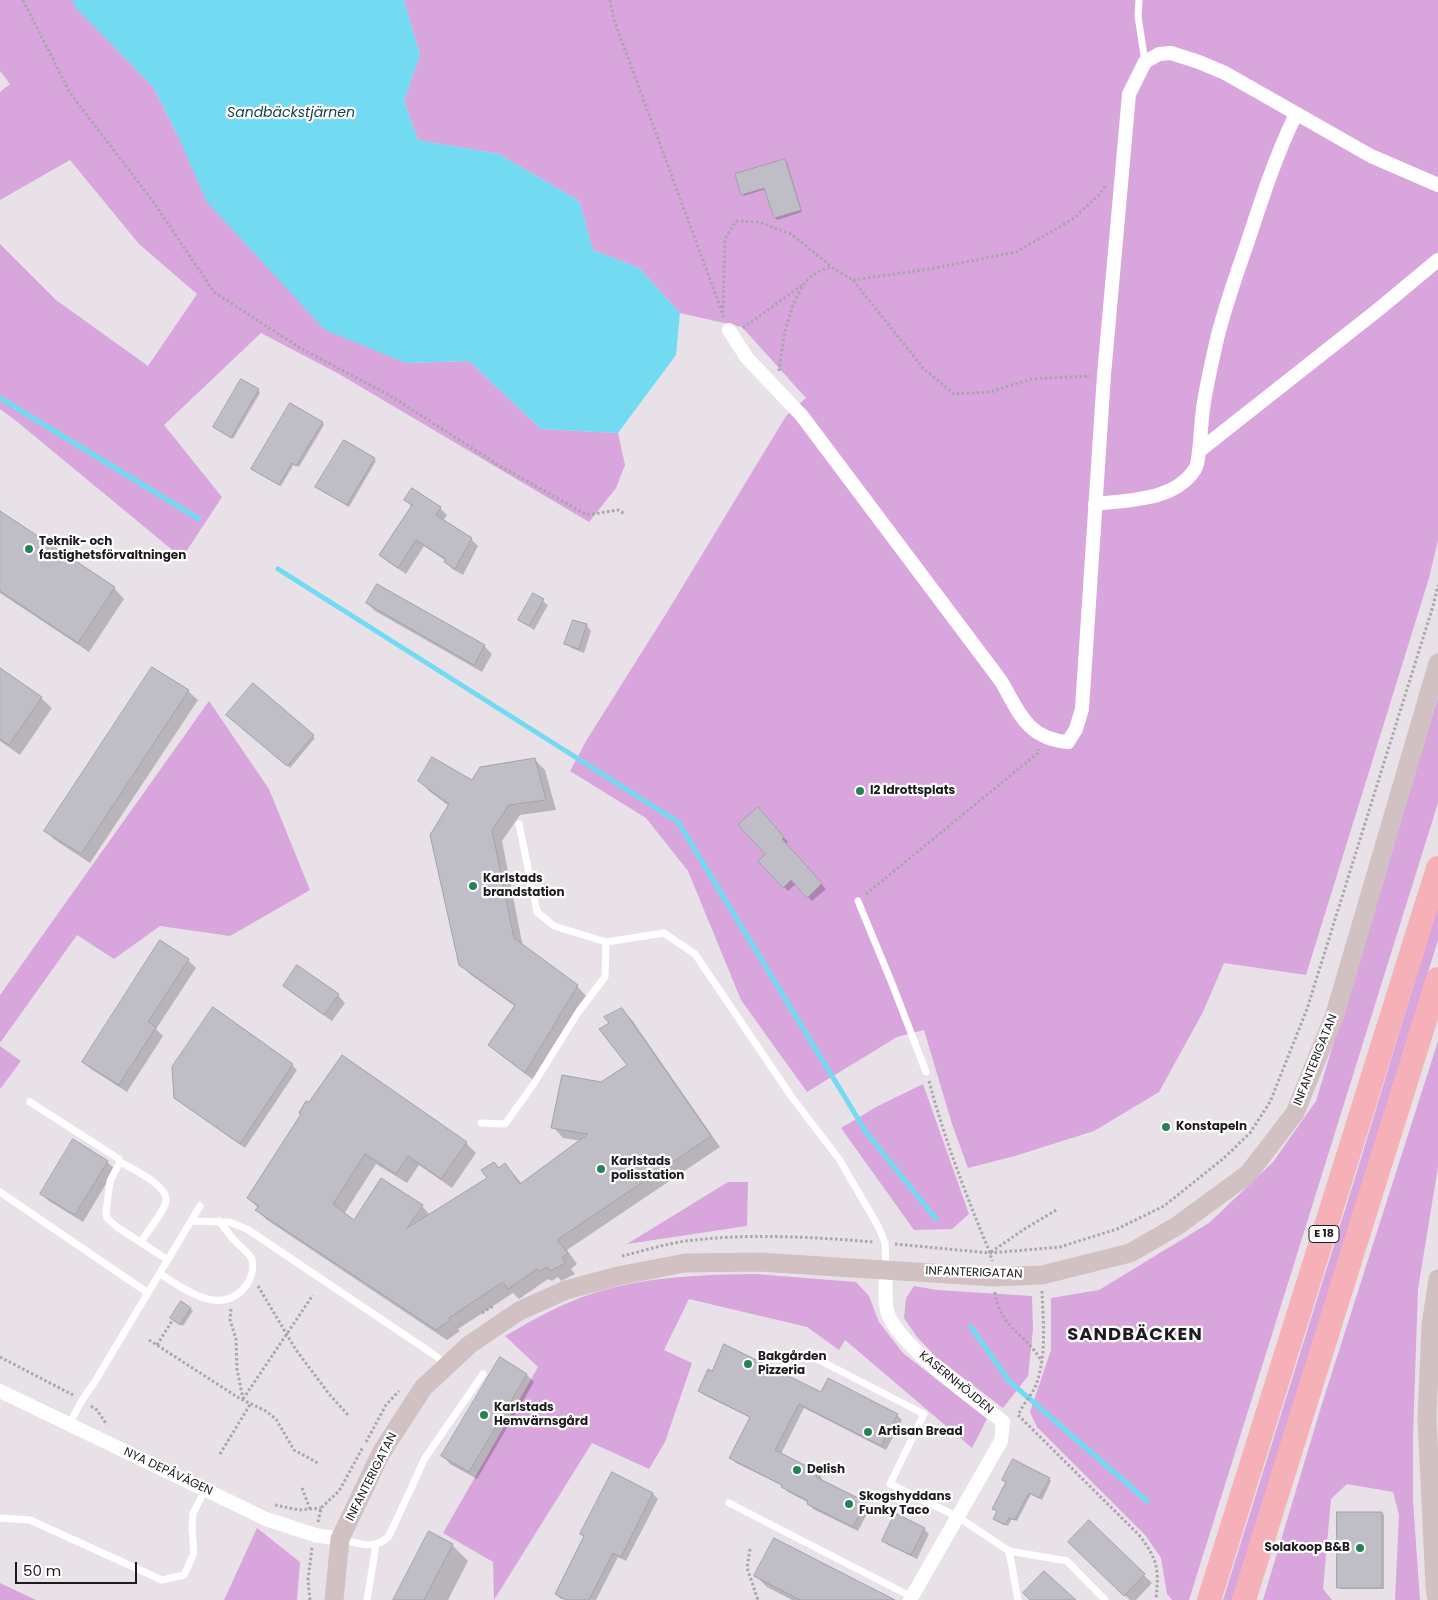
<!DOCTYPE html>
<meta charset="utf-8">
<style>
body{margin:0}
#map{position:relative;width:1438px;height:1600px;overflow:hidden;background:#e8e2e8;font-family:Poppins,sans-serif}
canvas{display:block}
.scale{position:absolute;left:15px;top:1562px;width:122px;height:22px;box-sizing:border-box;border:2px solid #1d1b1d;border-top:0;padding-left:6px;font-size:15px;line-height:18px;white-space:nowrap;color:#1d1b1d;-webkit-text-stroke:4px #fff;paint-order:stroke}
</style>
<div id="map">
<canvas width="1438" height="1600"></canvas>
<div class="scale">50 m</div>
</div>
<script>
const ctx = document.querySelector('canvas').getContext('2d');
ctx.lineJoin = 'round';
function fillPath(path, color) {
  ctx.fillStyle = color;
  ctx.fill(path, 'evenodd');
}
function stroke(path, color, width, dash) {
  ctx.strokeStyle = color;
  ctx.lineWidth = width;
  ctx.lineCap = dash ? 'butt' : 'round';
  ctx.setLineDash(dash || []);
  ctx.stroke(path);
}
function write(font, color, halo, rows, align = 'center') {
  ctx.font = font + ' Poppins,sans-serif';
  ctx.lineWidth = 4.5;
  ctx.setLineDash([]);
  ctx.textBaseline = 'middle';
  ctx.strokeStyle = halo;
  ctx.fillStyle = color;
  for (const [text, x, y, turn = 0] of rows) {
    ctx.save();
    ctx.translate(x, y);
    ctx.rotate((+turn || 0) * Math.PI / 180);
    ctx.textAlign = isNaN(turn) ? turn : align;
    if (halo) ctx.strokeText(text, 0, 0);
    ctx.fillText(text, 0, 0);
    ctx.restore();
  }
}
fillPath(new Path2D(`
 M0 0H73L76 7 154 88 177 134 406 363 469 361 541 429 618 433 625 465 616 488 589 522 339 374 261 333 164 425 222 497 182 558 15 420 0 409V244L56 300 148 366 197 294 139 244 70 160 0 200V92L10 84 0 71Z
 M404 0H1438V540L1429 578 1306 975 1224 963 1203 1012 1159 1092 1094 1131 1015 1156 968 1168 952 1124 924 1030 897 1037 807 1092 741 1000 688 871 646 818 570 771 586 741 669 609 786 416 806 398 742 327 680 313 639 268 593 250 579 201 499 154 418 140 404 101 420 55Z
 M1438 697V803L1189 1600H1172L1167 1594 1161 1558 1146 1536 1037 1427 1030 1412 1051 1350V1298L1099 1290 1209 1223 1273 1162 1316 1101Z
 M209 701 269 789 310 890 230 936 160 926 114 959 77 935 0 1043V995Z
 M1438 905V940L1234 1600H1223L1359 1165Z
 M1438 1041V1167L1418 1289 1413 1435V1501L1420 1600H1395L1399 1515 1393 1492 1347 1484 1331 1499 1323 1589 1332 1600H1263L1321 1407Z
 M0 1046 21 1061 0 1089Z
 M923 1084 969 1214 952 1229 914 1230 841 1128 876 1107Z
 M728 1182H748L747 1226 627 1244Z
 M755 1274 856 1282 869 1296 879 1322 903 1353 987 1419 972 1448 845 1340 839 1350 807 1327 689 1299 664 1350 692 1363 665 1442 649 1469 592 1443 494 1600 493 1562 443 1533 538 1367 505 1336C526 1324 548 1311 570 1302 628 1277 692 1275 755 1274Z
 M914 1286 937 1290 1032 1296 1033 1330 1028 1376 1003 1408 936 1357 917 1337 904 1318 906 1298Z
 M257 1528 300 1562 297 1600H224Z
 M0 1583 36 1600H0Z`), '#d9a5dd');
fillPath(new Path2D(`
 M73 0H404L420 55 404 101 418 140 499 154 579 201 593 250 639 268 680 313 676 355 618 433 541 429 469 361 406 363 325 330 207 202 177 134 154 88 75 7Z`), '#72daf1');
fillPath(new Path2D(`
 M785 160 787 162 802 212 777 220 775 218 766 189 744 196 742 194Z
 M258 390 260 393 233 439 217 429Z
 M322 423 324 425 299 467 294 464 281 486 255 471Z
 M374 459 376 461 349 507 319 489Z
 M412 490 440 508 447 515 443 521 471 539 478 546 463 575 452 569 446 561 424 546 406 574 388 562 381 555 412 507 406 500Z
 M0 513 114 588 124 599 89 652 0 593Z
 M377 585 484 646 492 654 482 672 375 611 367 603Z
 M534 595 548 605 534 630 519 620Z
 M574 621 587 626 591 631 584 653 571 648 566 643Z
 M153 668 188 691 198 700 90 863 55 840 46 831Z
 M0 670 41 698 52 708 20 755 0 741Z
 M253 685 315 738 290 768 227 715Z
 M534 759 545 770 556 810 520 815 502 841 523 947 577 986 587 997 536 1082 501 1055 490 1045 516 1007 471 975 460 964 449 806 430 792 420 781 472 782Z
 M762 814 788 842 785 844 826 889 812 901 796 884 788 891 760 861 767 854Z
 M188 960 196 968 156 1029 163 1036 127 1092 91 1069 83 1062Z
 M284 985 338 995 345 1003 332 1021 292 993Z
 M622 1009 632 1020 720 1147 567 1250 577 1264 571 1269 575 1274 561 1281 558 1277 552 1281 548 1279 519 1299 513 1293 458 1329 460 1331 447 1340 267 1220 257 1210 258 1208 248 1198 303 1115 466 1143 476 1153 452 1188 419 1165 407 1183 376 1164 344 1214 354 1221 422 1206 430 1215 489 1178 494 1163 500 1169 505 1164 522 1184 581 1141 563 1138 553 1127 601 1083 629 1065 611 1024Z
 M292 1065 297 1070 245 1148 175 1098Z
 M107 1162 115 1169 83 1222 49 1201 41 1194Z
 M182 1303 193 1311 183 1326 173 1320Z
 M527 1375 534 1382 477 1479 450 1464 443 1456Z
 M699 1390 821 1393 897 1415 902 1420 886 1450 804 1408 781 1454 818 1473 822 1478 821 1481 865 1503 870 1508 858 1531 813 1509 809 1503 788 1492 783 1486 736 1463 731 1458 751 1418 704 1395Z
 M1049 1479 1051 1481 1042 1500 1031 1494 1017 1521 1012 1519 1008 1526 996 1521 998 1512 993 1509 1007 1483 1004 1480Z
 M653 1494 658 1499 626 1561 618 1557 596 1600 561 1599 556 1594 585 1538 581 1534Z
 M1382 1513 1384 1515V1589H1341L1338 1587Z
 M1089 1522 1152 1583 1136 1600H1130L1070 1542Z
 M924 1529 929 1534 917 1559 888 1545 883 1540Z
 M452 1545 468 1561 448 1600H394Z
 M756 1576 892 1600H792L767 1587Z`), '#0003');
stroke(new Path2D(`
 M0 398 199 519
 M278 569 678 822 866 1132 936 1219
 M971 1327 1009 1381 1147 1501`), '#72daf1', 5);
const building = new Path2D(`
 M785 159 801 210 774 218 764 188 741 195 735 174Z
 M241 379 259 389 231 438 213 427Z
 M290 403 323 422 296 466 292 463 279 485 251 469Z
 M344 440 375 458 347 505 315 487Z
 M412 488 441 507 436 515 472 538 455 569 444 562 446 559 416 540 398 568 379 555 412 505 404 500Z
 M0 511 115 587 78 643 0 591Z
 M377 584 485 645 474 665 366 603Z
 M533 593 544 599 529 626 518 620Z
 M573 620 587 624 579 649 564 644Z
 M152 667 189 690 81 854 44 831Z
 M0 668 42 697 9 745 0 739Z
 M253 683 314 735 287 766 226 715Z
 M432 757 472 780 480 767 535 758 546 800 509 805 492 830 514 938 578 985 525 1073 488 1045 515 1005 459 965 430 835 449 804 418 781Z
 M758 807 784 837 782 839 822 883 807 898 791 880 783 888 758 861 765 854 738 825Z
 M160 940 189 959 148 1022 156 1027 119 1085 82 1062Z
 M297 965 339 994 324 1015 283 986Z
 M213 1007 293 1064 240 1144 174 1098 172 1067Z
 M622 1008 711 1136 557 1240 568 1253 562 1258 566 1263 550 1271 548 1267 540 1271 537 1269 508 1289 503 1282 449 1318 450 1320 436 1330 255 1210 259 1206 247 1198 301 1114 299 1113 306 1101 309 1102 342 1055 467 1142 441 1179 408 1156 396 1174 365 1154 333 1204 354 1220 381 1178 423 1205 407 1228 487 1178 481 1170 494 1162 499 1168 505 1163 520 1184 588 1134 551 1128 562 1075 601 1082 627 1065 599 1029 609 1023 604 1017Z
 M73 1139 108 1161 75 1215 40 1194Z
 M181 1301 191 1308 180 1325 170 1318Z
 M724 1344 821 1392 828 1378 898 1414 881 1446 799 1404 775 1450 818 1472 816 1477 866 1502 853 1527 807 1504 808 1501 781 1487 782 1485 729 1458 750 1417 698 1391 708 1369 712 1371Z
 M500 1357 527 1374 469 1472 441 1456Z
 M1013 1459 1050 1478 1039 1498 1029 1493 1015 1520 1009 1518 1005 1525 993 1519 997 1511 992 1509 1006 1482 1002 1480Z
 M612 1472 653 1493 621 1557 613 1553 589 1600H566L555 1594 584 1536 580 1534Z
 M1337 1512H1382V1588H1337Z
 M895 1513 925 1528 911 1555 882 1541Z
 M1089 1520 1145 1574 1124 1596 1068 1542Z
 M429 1531 453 1544 424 1600H393Z
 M774 1538 895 1600H800L754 1576Z
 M1044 1571 1076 1600H1030L1023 1593Z`);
fillPath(building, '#bfbec6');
stroke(building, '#a2a1a9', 1);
stroke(new Path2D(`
 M23 0 70 93 152 200 214 292 300 348 389 395 500 466 587 515 618 510 625 514
 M610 0 614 20 724 317
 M853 280 936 268 1016 252 1073 219 1100 194 1106 185
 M723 313 725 239 736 221 759 222 791 234 831 266
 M743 328 805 283
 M779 371C783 342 787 308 805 283 811 274 821 270 831 267L853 280 923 368 954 394 990 392 1031 379 1091 376
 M866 894 1038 753V749
 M929 1081C945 1141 966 1195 990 1253L992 1261
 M895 1244 990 1253 1060 1247 1117 1229 1164 1206 1224 1158 1250 1133 1270 1102 1307 1009 1433 606 1438 585
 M991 1252 1026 1228 1058 1209
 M622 1256C643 1251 665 1244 686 1241 748 1233 812 1237 874 1242
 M258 1286 296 1350 329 1394 348 1415
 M1042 1291C1043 1321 1047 1355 1036 1385 1032 1395 1023 1404 1018 1415L1139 1535C1158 1560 1159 1568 1156 1599
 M995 1292C999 1328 1026 1333 1042 1362
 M231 1309 230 1320 236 1339 237 1369 243 1399
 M482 1313 493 1306
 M149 1340 239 1398 266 1411 276 1419 294 1450 318 1463
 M157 1345 172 1321
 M0 1357 73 1395
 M243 1399 313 1295
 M91 1406 97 1410 107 1425
 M366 1442 386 1405 399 1391
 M220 1454 251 1403
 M302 1488 310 1509
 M275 1505 299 1510 321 1508
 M318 1522 321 1508 339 1491 363 1447
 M750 1549 747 1568 758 1600
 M310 1600 308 1580 312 1547`), '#aaa5aa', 3, [2.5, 2.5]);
stroke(new Path2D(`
 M1139 0 1138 16 1145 62
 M519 824 537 912 554 926 606 942 664 933 695 954 791 1096 839 1159 878 1226 885 1243 886 1268
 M858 901 893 986 926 1072
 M30 1102 119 1159 120 1162 110 1181 106 1213 107 1218 117 1227 168 1260
 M481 1123 505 1124 533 1085 579 1011 605 977 606 942
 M120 1162C132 1169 168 1185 166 1201 164 1212 148 1231 141 1241
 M0 1192 148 1293
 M191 1221 229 1222 247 1229 433 1354 447 1365
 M160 1274C185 1289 220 1318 246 1286 251 1279 254 1269 252 1260 249 1252 239 1246 234 1240 229 1234 224 1227 219 1221
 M817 1359 924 1414 890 1484 958 1517 1009 1551 1018 1600
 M69 1425 82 1400 94 1383 200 1206
 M729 1503 912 1597
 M0 1518 30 1520 162 1580 184 1575 194 1553 192 1529 193 1513 205 1490
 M341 1539C358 1543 375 1551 389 1536L425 1458 483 1374
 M1009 1551 1067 1561 1105 1600
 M367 1600 376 1545`), '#fff', 7);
stroke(new Path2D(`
 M729 330 747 358 802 416 1001 681C1019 712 1027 739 1068 742L1076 729 1082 709 1104 375 1129 94 1145 62 1159 54 1171 53 1199 62 1225 73 1371 156 1438 185
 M1199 451 1379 309 1438 260
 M1095 504C1128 500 1175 501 1195 469 1200 462 1201 421 1203 409 1206 386 1212 362 1217 339 1225 306 1237 273 1248 241 1262 198 1276 155 1296 114
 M886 1269C886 1282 884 1298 887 1311 896 1344 975 1399 1003 1422L1001 1441 910 1600
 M0 1391 266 1519 315 1535 340 1539`), '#fff', 14);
stroke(new Path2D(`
 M334 1600 340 1539 381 1453 423 1388 469 1345 519 1311 566 1290 618 1276 685 1263 759 1262 994 1277 1042 1275 1130 1253 1177 1226 1248 1174 1295 1113 1335 1014 1438 663
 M1437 1600 1435 1587 1427 1418 1431 1325 1438 1279`), '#d1c1c3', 19);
stroke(new Path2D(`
 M1209 1600 1438 868
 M1244 1600 1438 979`), '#f6b0b7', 24);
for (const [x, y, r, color] of [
 [29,549,5,"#288156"],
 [860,791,5,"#288156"],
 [473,886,5,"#288156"],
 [1166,1127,5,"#288156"],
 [601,1169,5,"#288156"],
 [748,1364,5,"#288156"],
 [484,1415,5,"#288156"],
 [868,1432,5,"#288156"],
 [797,1470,5,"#288156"],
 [849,1504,5,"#288156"],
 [1360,1548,5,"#288156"]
]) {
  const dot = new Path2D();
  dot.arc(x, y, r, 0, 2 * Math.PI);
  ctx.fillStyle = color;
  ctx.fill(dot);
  stroke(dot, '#fff', 2);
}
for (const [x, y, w] of [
 [1324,1234,30]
]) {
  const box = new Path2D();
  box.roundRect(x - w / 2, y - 8.5, w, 17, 4);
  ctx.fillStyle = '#fff';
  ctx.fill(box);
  stroke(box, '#1d1b1d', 1);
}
write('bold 11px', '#1d1b1d', null, [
 ["E 18",1324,1234]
]);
write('bold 12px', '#1d1b1d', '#fff', [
 ["Teknik- och",39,542],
 ["fastighetsförvaltningen",39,556],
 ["I2 Idrottsplats",870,791],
 ["Karlstads",483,879],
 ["brandstation",483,893],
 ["Konstapeln",1176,1127],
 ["Karlstads",611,1162],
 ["polisstation",611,1176],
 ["Bakgården",758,1357],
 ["Pizzeria",758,1371],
 ["Karlstads",494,1408],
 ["Hemvärnsgård",494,1422],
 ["Artisan Bread",878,1432],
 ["Delish",807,1470],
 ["Skogshyddans",859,1497],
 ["Funky Taco",859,1511],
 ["Solakoop B&B",1350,1548,"right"]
], 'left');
write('12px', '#1d1b1d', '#fff', [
 ["INFANTERIGATAN",1316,1060,-68],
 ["INFANTERIGATAN",974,1273,2],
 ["KASERNHÖJDEN",956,1383,39],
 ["NYA DEPÅVÄGEN",168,1472,25],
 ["INFANTERIGATAN",372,1477,-63]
]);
write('italic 14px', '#12424c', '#fff', [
 ["Sandbäckstjärnen",291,113]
]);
ctx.letterSpacing = '1px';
write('bold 18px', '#1d1b1d', '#fff', [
 ["SANDBÄCKEN",1135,1335]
]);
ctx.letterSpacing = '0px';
</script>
